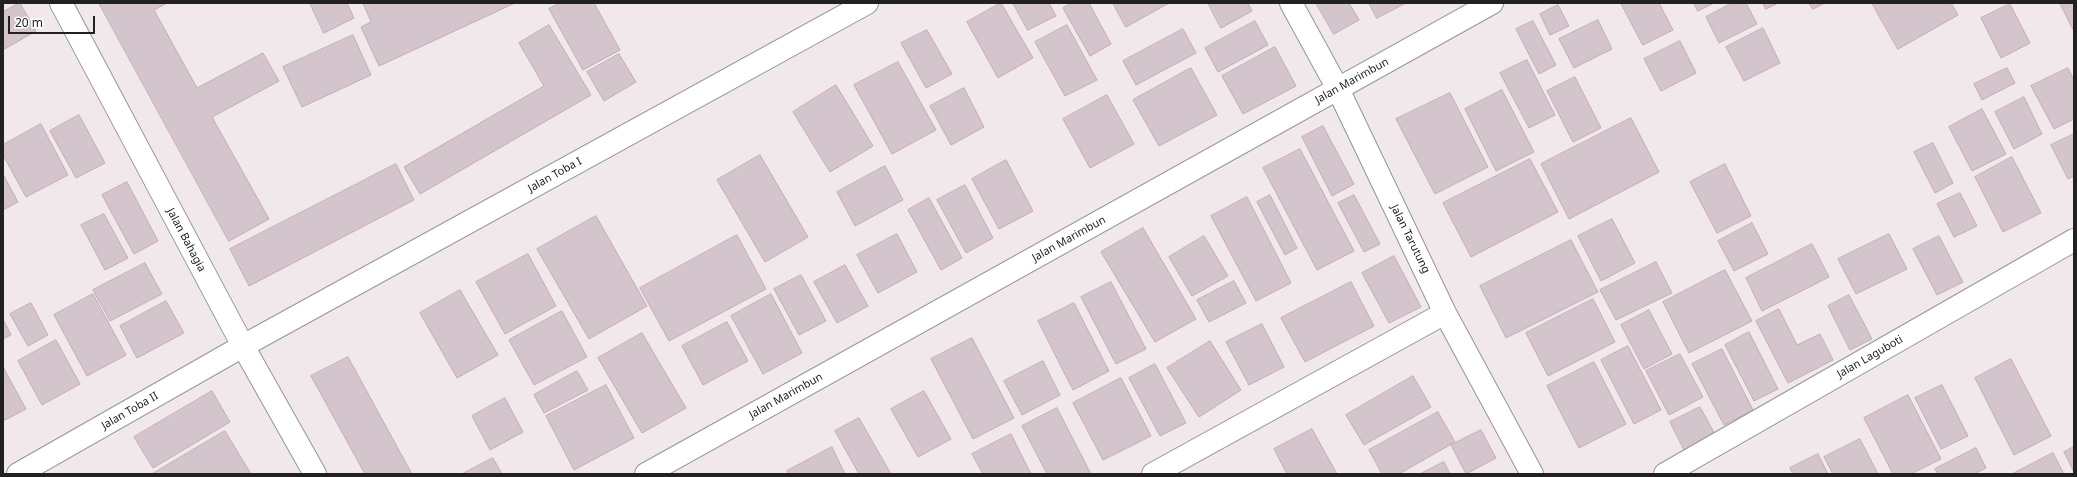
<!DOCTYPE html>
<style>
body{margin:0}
#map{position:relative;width:2077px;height:477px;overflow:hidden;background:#f1e8eb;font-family:"Noto Sans",sans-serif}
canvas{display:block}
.frame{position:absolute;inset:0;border:4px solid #212121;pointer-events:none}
.scale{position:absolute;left:8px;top:16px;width:87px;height:18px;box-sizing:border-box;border:2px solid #212121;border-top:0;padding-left:5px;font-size:12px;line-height:14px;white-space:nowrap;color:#212121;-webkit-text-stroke:3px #fff;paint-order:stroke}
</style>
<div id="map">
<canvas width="2077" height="477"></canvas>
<div class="frame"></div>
<div class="scale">20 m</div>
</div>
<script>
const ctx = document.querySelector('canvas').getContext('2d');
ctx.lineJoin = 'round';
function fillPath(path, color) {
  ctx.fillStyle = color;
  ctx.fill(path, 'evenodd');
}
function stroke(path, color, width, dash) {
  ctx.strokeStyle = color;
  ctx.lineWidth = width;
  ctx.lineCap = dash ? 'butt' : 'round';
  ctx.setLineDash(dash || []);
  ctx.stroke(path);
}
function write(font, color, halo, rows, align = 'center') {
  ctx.font = font + ' "Noto Sans",sans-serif';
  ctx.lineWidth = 3;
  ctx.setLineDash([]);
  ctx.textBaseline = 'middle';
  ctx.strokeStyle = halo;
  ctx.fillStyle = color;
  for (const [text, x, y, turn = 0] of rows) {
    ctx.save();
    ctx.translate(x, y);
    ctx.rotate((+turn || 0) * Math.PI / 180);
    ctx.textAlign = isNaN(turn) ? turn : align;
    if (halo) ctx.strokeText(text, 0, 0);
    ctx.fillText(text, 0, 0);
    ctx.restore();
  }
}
const building = new Path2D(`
 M20 3 36 31 3 50V12Z
 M99 3H167L154 10 197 88 263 53 279 81 212 117 269 219 229 241Z
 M310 3H347L354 18 324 33Z
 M363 3H515L379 66 361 27 371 22Z
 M560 3H594L620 50 583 70 549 9Z
 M1001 3 1033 58 998 78 967 22Z
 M1013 3H1049L1056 16 1028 30Z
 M1072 3H1089L1111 44 1090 56 1063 8Z
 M1113 3H1169L1126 27Z
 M1208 3H1248L1252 11 1221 28Z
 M1316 3H1349L1359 20 1334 34Z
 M1369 3H1406L1377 18Z
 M1621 3H1659L1673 30 1643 45Z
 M1694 3H1714L1698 11Z
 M1732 3H1746L1757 24 1719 43 1706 17Z
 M1763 3H1778L1766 9Z
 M1809 3H1825L1813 9Z
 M1872 3H1951L1958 15 1898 49Z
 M2060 3H2074V31Z
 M2010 4 2030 43 2001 58 1981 18Z
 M1558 5 1569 26 1550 35 1540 14Z
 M1598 20 1612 49 1574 68 1559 39Z
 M1255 21 1268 45 1218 72 1205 48Z
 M1533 21 1556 65 1539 74 1516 29Z
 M549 25 591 95 420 194 404 167 544 86 519 43Z
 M1067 25 1097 80 1065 96 1035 42Z
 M1763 28 1780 63 1744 81 1726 47Z
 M1183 29 1196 53 1136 85 1123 61Z
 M927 30 952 74 926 88 901 43Z
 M353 35 371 75 302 107 283 67Z
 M1680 41 1696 73 1661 91 1644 59Z
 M1275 47 1296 86 1243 114 1222 76Z
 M619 54 636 82 604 101 587 72Z
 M1527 60 1555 115 1529 128 1500 73Z
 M898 62 936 130 892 154 854 85Z
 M1191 68 1217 115 1159 146 1133 100Z
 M2007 68 2015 83 1982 100 1974 84Z
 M2068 68 2074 80V119L2054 129 2031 86Z
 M1575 77 1601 128 1573 142 1547 91Z
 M836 85 873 146 830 172 793 112Z
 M964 88 984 127 951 145 930 106Z
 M1502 90 1534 152 1496 171 1465 109Z
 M1450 93 1488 167 1435 194 1396 119Z
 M1107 95 1134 144 1090 168 1063 119Z
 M2024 97 2042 134 2014 149 1995 112Z
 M1982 109 2006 154 1972 171 1949 127Z
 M79 115 105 163 76 178 50 131Z
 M1631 118 1659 172 1569 219 1541 164Z
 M41 124 68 175 26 197 3 155V145Z
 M1323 126 1354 184 1332 196 1302 137Z
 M2074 134V176L2068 179 2051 145Z
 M1933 143 1953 183 1935 193 1914 152Z
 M1300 149 1354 251 1317 270 1263 168Z
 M760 155 808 237 765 262 717 180Z
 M2012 157 2041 213 2003 232 1975 177Z
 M1530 159 1558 212 1471 257 1443 203Z
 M1006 160 1033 211 999 229 972 179Z
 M396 164 414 200 249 286 230 249Z
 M1725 164 1751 216 1717 233 1690 182Z
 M885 166 903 200 855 226 837 192Z
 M3 174 18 202 3 210Z
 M127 182 158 241 134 254 102 195Z
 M965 185 993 238 966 253 937 200Z
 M1960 193 1977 226 1954 237 1937 204Z
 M1270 195 1297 248 1285 255 1257 202Z
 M1354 195 1380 244 1364 252 1338 203Z
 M1247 197 1291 283 1256 301 1211 216Z
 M929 198 962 258 941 270 908 210Z
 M104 214 128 258 105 270 81 225Z
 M596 216 647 306 589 339 537 249Z
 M1612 219 1635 263 1601 281 1578 236Z
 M1752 223 1768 254 1734 271 1718 241Z
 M1143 228 1196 319 1155 342 1101 252Z
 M897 234 917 272 878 293 857 255Z
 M1889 234 1907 269 1856 294 1838 259Z
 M737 235 766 289 669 341 640 288Z
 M1204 236 1228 276 1192 296 1169 257Z
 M1939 236 1963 282 1937 295 1913 249Z
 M1571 240 1598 292 1506 338 1480 286Z
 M1812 244 1829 277 1762 311 1746 278Z
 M528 254 556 306 505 334 476 282Z
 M1394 256 1421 307 1389 323 1362 273Z
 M1656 262 1672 293 1616 320 1600 290Z
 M145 263 162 294 110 321 93 290Z
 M845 265 868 306 837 323 814 282Z
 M1725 270 1752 321 1689 353 1663 302Z
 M801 275 826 321 799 335 774 289Z
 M1234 281 1246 303 1209 322 1197 300Z
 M1111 282 1146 349 1116 364 1081 297Z
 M1351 282 1374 326 1305 362 1281 318Z
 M460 290 498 355 457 378 420 313Z
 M93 294 126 355 87 376 54 315Z
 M771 294 802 353 763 374 731 316Z
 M1849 295 1872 339 1850 350 1828 306Z
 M1593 299 1615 342 1548 376 1526 333Z
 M166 301 184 333 137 358 120 326Z
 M31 303 48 335 28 346 10 314Z
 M1074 303 1109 371 1073 390 1038 321Z
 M1779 309 1797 345 1820 334 1833 360 1788 383 1756 321Z
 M1649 310 1672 354 1644 369 1621 325Z
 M562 311 587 357 534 385 509 340Z
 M3 319 11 335 3 339Z
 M727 322 748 361 703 385 682 346Z
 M1262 324 1284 367 1249 385 1226 342Z
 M1749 332 1778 389 1754 401 1725 345Z
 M642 333 686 408 642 433 598 358Z
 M972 338 1014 418 973 439 931 359Z
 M56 340 80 384 42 405 18 361Z
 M1210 341 1241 390 1199 417 1167 368Z
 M1628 346 1661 410 1634 424 1601 360Z
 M1722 349 1753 410 1724 425 1692 364Z
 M1680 354 1703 397 1669 415 1646 371Z
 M348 357 412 474H365L311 376Z
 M2011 359 2051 436 2014 455 1975 378Z
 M1043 361 1060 395 1022 415 1004 381Z
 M1594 362 1626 424 1579 448 1547 386Z
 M1155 364 1186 423 1160 436 1129 378Z
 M3 367 26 409 5 420 3 417Z
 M577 371 588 390 544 413 534 395Z
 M1413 376 1431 407 1364 445 1346 415Z
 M1121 378 1151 436 1103 460 1073 403Z
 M606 385 634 438 574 470 546 416Z
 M1942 385 1968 436 1941 449 1915 398Z
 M212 391 230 422 153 468 134 437Z
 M924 391 951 439 918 457 891 409Z
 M1908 395 1941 459 1911 474H1893L1864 418Z
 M505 398 523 432 490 450 472 416Z
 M1700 407 1716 436 1685 452 1670 422Z
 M1057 408 1091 474H1047L1022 426Z
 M1438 412 1455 442 1399 474H1382L1369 450Z
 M859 418 891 474H859L835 431Z
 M1312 429 1337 474H1287L1274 449Z
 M1481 430 1496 458 1466 474 1451 445Z
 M225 431 251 474H152Z
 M1011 434 1031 474H983L972 454Z
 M1860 439 1878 474H1833L1824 457Z
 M832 447 845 474H789L787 471Z
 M2074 447V472L2064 452Z
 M1976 448 1986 468 1974 474H1938L1935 469Z
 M2053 453 2064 474H2012Z
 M1818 454 1828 474H1793L1790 468Z
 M493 458 502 474H462Z
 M1444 462 1450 474H1420Z`);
fillPath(building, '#d4c5cc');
stroke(building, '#c3abb6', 1);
const minor = new Path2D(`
 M61 3 243 346 315 474
 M1291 3 1338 89 1445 313 1532 474
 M18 474 243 346 867 3
 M646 474 1492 3
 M1153 474 1445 313
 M1665 474 2074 240`);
stroke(minor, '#959595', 24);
stroke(minor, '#fff', 22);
write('11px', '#212121', '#fff', [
 ["Jalan Marimbun",1352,81,-29],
 ["Jalan Toba I",555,175,-29],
 ["Jalan Marimbun",1069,239,-29],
 ["Jalan Tarutung",1410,239,64],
 ["Jalan Bahagia",186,240,62],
 ["Jalan Laguboti",1870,357,-30],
 ["Jalan Marimbun",786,396,-29],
 ["Jalan Toba II",130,411,-30]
]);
</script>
